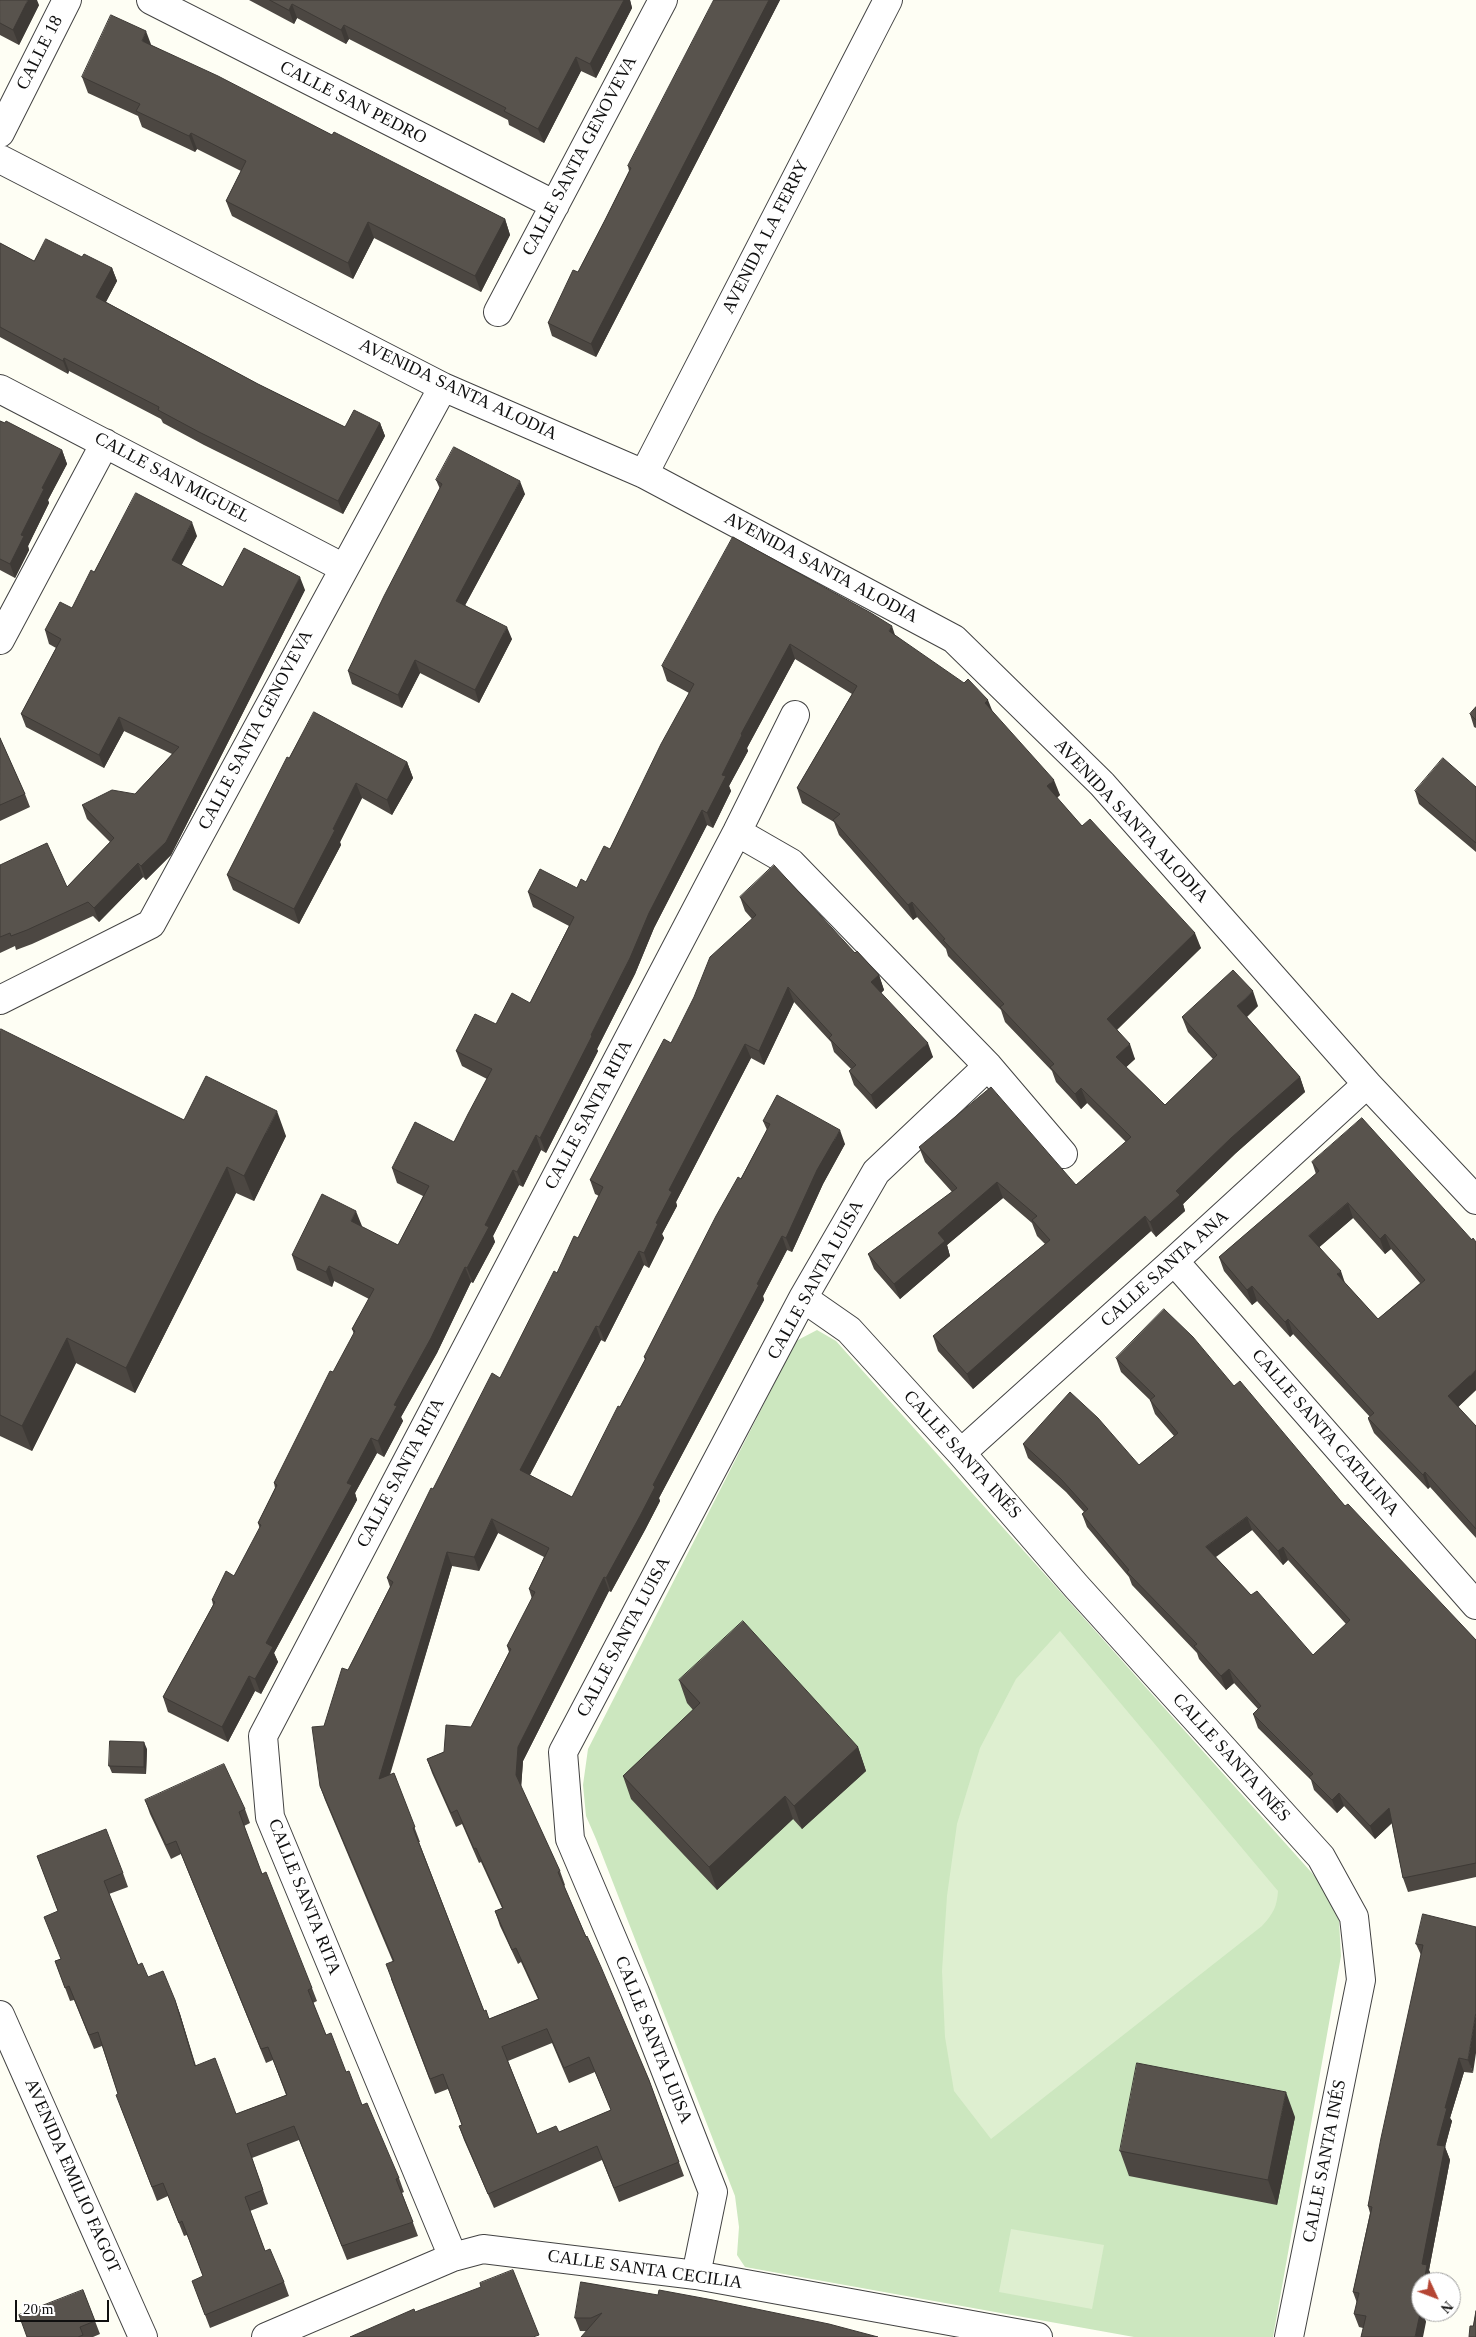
<!DOCTYPE html>
<meta charset="utf-8">
<style>
body{margin:0}
#map{position:relative;width:1476px;height:2337px;overflow:hidden;background:#fefef4;font-family:Georgia,serif}
canvas{display:block}
.north{position:absolute;left:1411px;top:2272px;width:50px;height:50px;box-sizing:border-box;background:#fff;border:1px solid #9f9f9f;border-radius:50%;rotate:133deg;font-size:14px;font-weight:700;line-height:20px;text-align:center;color:#101010}
.north::after{content:'';display:block;margin:auto;width:18px;height:22px;background:#b54533;clip-path:polygon(50% 0,100% 100%,50% 72%,0 100%)}
.scale{position:absolute;left:15px;top:2300px;width:94px;height:22px;box-sizing:border-box;border:2px solid #101010;border-top:0;padding-left:6px;font-size:15px;line-height:18px;white-space:nowrap;color:#101010;-webkit-text-stroke:4px #fff;paint-order:stroke}
</style>
<div id="map">
<canvas width="1476" height="2337"></canvas>
<div class="north">N</div>
<div class="scale">20 m</div>
</div>
<script>
const ctx = document.querySelector('canvas').getContext('2d');
ctx.lineJoin = 'round';
function fillPath(path, color) {
  ctx.fillStyle = color;
  ctx.fill(path, 'evenodd');
}
function stroke(path, color, width, dash) {
  ctx.strokeStyle = color;
  ctx.lineWidth = width;
  ctx.lineCap = dash ? 'butt' : 'round';
  ctx.setLineDash(dash || []);
  ctx.stroke(path);
}
function write(font, color, halo, rows, align = 'center') {
  ctx.font = font + ' Georgia,serif';
  ctx.lineWidth = 5;
  ctx.setLineDash([]);
  ctx.textBaseline = 'middle';
  ctx.strokeStyle = halo;
  ctx.fillStyle = color;
  for (const [text, x, y, turn = 0] of rows) {
    ctx.save();
    ctx.translate(x, y);
    ctx.rotate((+turn || 0) * Math.PI / 180);
    ctx.textAlign = isNaN(turn) ? turn : align;
    if (halo) ctx.strokeText(text, 0, 0);
    ctx.fillText(text, 0, 0);
    ctx.restore();
  }
}
fillPath(new Path2D(`
 M817 1330 836 1341 1320 1882 1339 1921 1341 1956 1273 2337H1134L745 2267 737 2255 739 2227 735 2196 596 1839 586 1816 583 1785 588 1749 796 1341Z`), '#cce7bf');
fillPath(new Path2D(`
 M1060 1631 1278 1891C1277 1907 1273 1914 1262 1926L991 2139 954 2091 945 2037 942 1971 947 1896 957 1824 980 1748 1016 1679Z
 M1011 2229 1104 2245 1092 2309 999 2292Z`), '#deefd0');
const minor = new Path2D(`
 M151 0 555 205
 M0 133 67 0
 M0 159 443 387 644 474 954 639 1102 784 1367 1084 1476 1200
 M498 312 663 0
 M0 389 344 568
 M644 474 888 0
 M0 640 105 443
 M737 832 791 863 988 1066 1063 1154
 M0 1000 151 924 443 387
 M1174 1261 1476 1605
 M803 1298 849 1330 961 1453 1076 1586 1321 1857 1354 1917 1361 1980 1289 2337
 M961 1453 1174 1261 1367 1084
 M0 2015 143 2337
 M453 2257 270 1817 263 1736 737 832 795 715
 M696 2275 713 2192 635 1992 570 1839 563 1752 803 1298 876 1172 988 1066
 M266 2337 453 2257 483 2249 696 2275 1038 2337`);
stroke(minor, '#434343', 30);
stroke(minor, '#fff', 28);
fillPath(new Path2D(`
 M0 0 39 5 19 45 0 35Z
 M249 0H630L632 8 596 78 581 71 544 143 509 125 508 120 349 39 346 44 297 18 294 24Z
 M714 0H780L596 357 552 336 548 323 578 272 605 220 629 171 628 166Z
 M151 45 332 135 505 219 510 235 481 292 374 238 353 279 232 216 226 201 241 171 197 149 195 152 142 127 138 116 88 93 82 77Z
 M0 243 34 261 82 257 112 268 117 281 106 302 258 384 345 427 380 423 385 436 343 514 204 445 163 423 161 419 69 371 68 374 0 337Z
 M0 421 62 450 67 464 48 500 49 503 28 546 29 550 15 578 0 570Z
 M436 480 525 494 465 605 512 639 479 703 420 673 402 708 352 684 348 671 440 489Z
 M197 536 181 565 223 587 305 590 171 855 146 880 143 877 99 922 93 916 32 944 16 950 15 946 0 953V865L67 887 110 842 87 819 82 805 135 794 172 754 124 731 104 768 26 727 21 714 56 648 49 644 45 630 72 608 94 572Z
 M733 537 895 635 992 711 1060 795 1057 798 1082 826 1201 948 1117 1030 1135 1059 1126 1067 1165 1105 1213 1059 1188 1032 1182 1017 1258 1006 1247 1017 1300 1077 1305 1092 1236 1153 1183 1204 1185 1211 1156 1237 1151 1231 973 1389 938 1351 933 1336 1045 1244 1037 1236 1032 1223 1003 1198 947 1245 950 1256 900 1299 874 1269 868 1254 952 1192 925 1162 919 1147 1076 1185 1126 1142 1087 1103 1081 1109 1056 1082 1052 1071 1005 1022 1001 1010 948 956 946 949 917 917 913 920 839 835 834 822 802 803 797 788 852 694 795 659 747 748 748 751 729 786 731 791 713 828 707 825 654 928 635 974 597 1049 598 1051 546 1153 541 1150 523 1187 519 1185 493 1236 495 1242 473 1283 471 1282 437 1353 401 1417 403 1421 384 1457 377 1453 355 1493 357 1500 274 1653 278 1662 261 1694 255 1691 228 1742 168 1712 163 1697 213 1605 212 1600 234 1576 260 1529 258 1523 275 1488 274 1483 354 1334 352 1329 369 1299 334 1281 332 1287 297 1270 292 1255 362 1226 361 1227 398 1245 423 1196 397 1183 392 1168 454 1142 487 1079 462 1066 456 1051 496 1024 530 1003 569 926 533 907 528 892 577 888 586 882 610 849 689 693 667 681 662 666Z
 M1476 707V728L1474 727 1470 714Z
 M0 738 25 794 30 807 0 821Z
 M289 758 407 762 413 778 392 815 362 798 340 842 341 845 299 924 233 890 227 875Z
 M1476 787V852L1419 804 1415 791Z
 M740 897 855 953 879 975 884 990 881 993 933 1057 876 1109 854 1085 849 1071 851 1069 834 1052 831 1042 794 1002 764 1065 751 1058 676 1202 677 1206 662 1234 664 1238 649 1268 644 1265 605 1342 601 1340 530 1475 572 1497 645 1360 644 1357 767 1130 763 1121 845 1144 823 1184 792 1252 787 1250 763 1296 764 1300 659 1498 660 1501 645 1530 611 1592 609 1591 523 1761 521 1787 560 1871 565 1885 564 1886 649 2080 684 2176 619 2202 602 2160 494 2208 464 2140 459 2126 462 2125 448 2089 435 2094 391 1979 393 1962 325 1800 320 1786 324 1726 348 1670 390 1587 387 1578 433 1489 500 1378 557 1273 578 1238 599 1196 595 1194 590 1180 671 1043 752 919 745 911ZM498 1533 544 1557 529 1589 532 1599 507 1646 509 1652 471 1727 444 1752 427 1759 432 1773 456 1827 462 1824 479 1863 481 1862 502 1908 495 1911 500 1926 518 1964 521 1962 538 1999 489 2019 484 2011 419 1842H420L394 1773 390 1775 452 1566 479 1571ZM552 2043 569 2083 595 2072 611 2110 559 2132 537 2134 508 2061Z
 M0 1031 184 1120 286 1136 254 1201 236 1193 135 1393 76 1363 32 1451 0 1436Z
 M1362 1118 1476 1390 1458 1407 1476 1426V1538L1430 1487 1428 1489 1374 1433 1368 1419 1370 1417 1293 1334 1290 1337 1257 1301 1252 1305 1224 1271 1219 1257 1316 1174 1312 1162ZM1353 1218 1385 1254 1391 1249 1420 1283 1378 1319 1344 1282 1319 1247Z
 M1116 1358 1234 1386 1345 1506 1476 1640V1877L1408 1892 1403 1878 1392 1823 1375 1839 1344 1806 1337 1813 1314 1790 1311 1780 1258 1728 1253 1714 1258 1709 1234 1683 1226 1690 1199 1659 1197 1653 1132 1585 1129 1577 1087 1527 1082 1514 1084 1512 1066 1492 1028 1458 1023 1444 1139 1465 1174 1436 1155 1414 1150 1400 1121 1372ZM1252 1530 1283 1565 1288 1560 1346 1624 1313 1655 1251 1595 1216 1557Z
 M679 1680 858 1747 866 1771 802 1829 793 1819 717 1890 631 1799 623 1776 693 1710 687 1703Z
 M147 1749 146 1774 112 1773 109 1766Z
 M145 1800 245 1809 250 1823 244 1826 262 1874 312 1988 317 2001 313 2003 326 2035 346 2072 362 2105 399 2178 404 2192 402 2193 418 2236 347 2260 299 2140 252 2158 268 2204 250 2211 265 2251 284 2282 289 2296 210 2328 197 2294 203 2276 187 2235 184 2236 168 2196 157 2201 121 2108 118 2094 102 2046 94 2049 74 2000 70 2001 55 1961 61 1959 58 1911 37 1856 123 1873 128 1887 109 1894 138 1965 148 1977 175 2000 180 2014 195 2065 236 2114 286 2095 273 2060 266 2063 181 1854 171 1859 150 1814Z
 M1423 1914 1473 2073 1464 2072 1450 2118 1452 2121 1445 2147 1450 2160 1429 2270 1432 2278 1421 2312H1425L1424 2317 1426 2322 1363 2328 1359 2327 1354 2314 1357 2303 1353 2292 1370 2213 1368 2206 1421 1955 1416 1944Z
 M1295 2117 1277 2205 1129 2176 1120 2151Z
 M581 2282 878 2337 580 2331 575 2318Z
 M83 2290 100 2334 93 2337H27Z`), '#4c4742');
fillPath(new Path2D(`
 M28 0H37L39 5 19 45 13 30Z
 M624 0H630L632 8 596 78 590 64Z
 M769 0H780L596 357 591 344Z
 M292 4 297 18 294 24 289 10Z
 M344 25 349 39 346 44 341 30Z
 M146 31 152 47 142 41Z
 M576 57 581 71 544 143 538 129Z
 M191 133 197 149 195 152 189 136Z
 M505 219 510 235 481 292 475 276Z
 M368 222 374 238 353 279 348 263Z
 M112 268 117 281 101 311 96 297Z
 M64 358 69 371 68 374 63 361Z
 M380 423 385 436 343 514 338 501Z
 M62 450 67 464 48 500 49 503 28 546 29 550 15 578 10 564 21 535 42 488Z
 M520 481 525 494 461 613 456 601Z
 M192 522 197 536 177 574 172 560Z
 M300 577 305 590 171 855 146 880 141 866Z
 M892 626 897 641 889 631Z
 M507 627 512 639 479 703 475 690Z
 M790 644 795 659 747 748 748 751 729 786 731 791 713 828 707 813 722 775 741 734Z
 M415 660 420 673 402 708 398 695Z
 M988 700 994 715 985 703Z
 M119 717 124 731 104 768 99 755Z
 M407 762 413 778 392 815 387 800Z
 M1054 780 1060 795 1052 801 1047 786Z
 M356 783 362 798 340 842 341 845 299 924 294 909Z
 M702 810 707 825 654 928 635 974 597 1049 598 1051 546 1153 540 1138 591 1035 649 913Z
 M138 863 143 877 99 922 94 908Z
 M912 902 917 917 913 920 908 905Z
 M1195 933 1201 948 1112 1034 1107 1019Z
 M879 975 884 990 877 997 871 982Z
 M788 987 794 1002 764 1065 759 1051Z
 M1253 991 1258 1006 1242 1021 1237 1006Z
 M928 1043 933 1057 876 1109 871 1095Z
 M745 1044 751 1058 676 1202 677 1206 662 1234 664 1238 649 1268 644 1253 669 1190Z
 M1130 1044 1135 1059 1121 1072 1116 1057Z
 M1300 1077 1305 1092 1236 1153 1183 1204 1185 1211 1156 1237 1150 1222 1176 1191 1231 1138Z
 M1081 1088 1087 1103 1081 1109 1075 1094Z
 M277 1111 286 1136 254 1201 244 1176Z
 M840 1130 845 1144 823 1184 792 1252 786 1238 817 1170Z
 M536 1135 541 1150 523 1187 517 1172Z
 M227 1167 236 1193 135 1393 126 1368Z
 M513 1170 519 1185 493 1236 495 1242 473 1283 467 1268 485 1225Z
 M997 1182 1003 1198 947 1245 950 1256 900 1299 894 1284 938 1233Z
 M1348 1203 1353 1218 1315 1251 1309 1236Z
 M356 1211 362 1226 357 1237 351 1221Z
 M1145 1216 1151 1231 973 1389 967 1374Z
 M1385 1234 1391 1249 1385 1254 1380 1239Z
 M782 1236 787 1250 763 1296 764 1300 659 1498 660 1501 645 1530 611 1592 606 1578 653 1485Z
 M639 1251 644 1265 605 1342 599 1327Z
 M329 1266 334 1281 332 1287 326 1272Z
 M465 1267 471 1282 437 1353 401 1417 403 1421 384 1457 378 1441 394 1405Z
 M1341 1271 1346 1286 1337 1274Z
 M1252 1286 1257 1301 1252 1305 1247 1290Z
 M1288 1319 1293 1334 1290 1337 1285 1322Z
 M596 1326 601 1340 525 1484 520 1470Z
 M67 1338 76 1363 32 1451 22 1426Z
 M1476 1370V1390L1454 1411 1448 1396Z
 M371 1438 377 1453 355 1493 357 1500 274 1653 278 1662 261 1694 255 1679 266 1643 347 1483Z
 M1425 1472 1430 1487 1428 1489 1423 1475Z
 M1247 1517 1252 1530 1211 1560 1206 1547Z
 M492 1519 498 1533 479 1571 474 1557Z
 M1283 1547 1288 1560 1283 1565 1278 1551Z
 M447 1552 452 1566 384 1793 379 1779Z
 M604 1577 609 1591 523 1761 521 1789 516 1775 518 1747Z
 M1229 1669 1234 1683 1226 1690 1221 1676Z
 M249 1676 255 1691 228 1742 222 1727Z
 M144 1742 147 1749 146 1774 144 1767Z
 M858 1747 866 1771 802 1829 794 1806Z
 M1339 1793 1344 1806 1337 1813 1332 1800Z
 M785 1796 793 1819 717 1890 709 1867Z
 M1389 1808 1393 1822 1375 1839 1370 1826Z
 M175 2000 180 2014 200 2079 195 2066Z
 M1476 2012V2053L1473 2073 1468 2060Z
 M1459 2058 1464 2072 1450 2118 1452 2121 1445 2147 1450 2160 1429 2270 1432 2278 1431 2282H1424L1422 2264 1437 2145 1445 2108Z
 M1286 2092 1295 2117 1277 2205 1268 2180Z
 M1421 2295V2312H1425L1424 2317 1426 2322 1423 2337H1415L1418 2309Z`), '#3e3a36');
const building = new Path2D(`
 M0 0H28L13 30 0 23Z
 M270 0H624L590 64 576 57 538 129 504 111 506 108 344 25 341 30 292 4 289 10Z
 M714 0H769L591 344 548 323 573 270 578 272 605 220 631 168 628 166Z
 M111 15 146 31 142 41 218 76 332 135 334 132 505 219 475 276 368 222 348 263 226 201 246 161 191 133 189 136 136 111 140 104 82 77Z
 M46 239 82 257 84 254 112 268 96 297 258 384 345 427 354 410 380 423 338 501 199 432 158 410 159 407 64 358 63 361 0 327V243L34 261Z
 M0 421 5 423 6 421 62 450 42 488 44 489 21 535 24 536 10 564 0 559Z
 M454 447 520 481 456 601 507 627 475 690 415 660 398 695 348 671 384 596 442 484 436 480Z
 M136 493 192 522 172 560 223 587 244 548 300 577 166 842 141 866 138 863 94 908 88 902 27 930 11 936 10 933 0 937V865L47 843 67 887 114 838 82 805 112 790 135 794 179 747 119 717 99 755 21 714 61 639 45 630 60 602 72 608 91 570 94 572Z
 M733 537 871 613 892 626 889 631 964 683 968 679 988 700 985 703 1054 780 1047 786 1082 826 1090 819 1195 933 1107 1019 1130 1044 1116 1057 1165 1105 1217 1055 1182 1017 1233 970 1253 991 1237 1006 1300 1077 1231 1138 1176 1191 1180 1195 1150 1222 1145 1216 967 1374 933 1336 1050 1240 1032 1220 1037 1216 997 1182 938 1233 945 1241 894 1284 868 1254 957 1188 919 1147 991 1087 1076 1185 1131 1137 1081 1088 1075 1094 1050 1067 1054 1064 1000 1007 1004 1004 943 940 945 939 912 902 908 905 833 820 840 814 797 788 857 686 790 644 741 734 742 735 722 775 726 776 707 813 702 810 649 913 630 958 591 1035 592 1036 540 1138 536 1135 517 1172 513 1170 485 1225 489 1227 467 1268 465 1267 431 1338 394 1405 397 1406 378 1441 371 1438 347 1483 352 1485 266 1643 273 1647 255 1679 249 1676 222 1727 163 1697 215 1602 212 1600 226 1571 234 1576 261 1525 258 1523 277 1485 274 1483 330 1371 333 1372 355 1331 352 1329 374 1289 329 1266 326 1272 292 1255 322 1194 356 1211 351 1221 398 1245 429 1186 392 1168 415 1122 454 1142 468 1114 492 1069 456 1051 475 1014 496 1024 512 993 530 1003 574 917 528 892 540 869 577 888 581 879 586 882 604 846 610 849 661 744 694 684 662 666Z
 M1476 707V720L1470 714Z
 M314 712 407 762 387 800 356 783 333 829 335 830 294 909 227 875 287 757 289 758Z
 M0 738 25 794 0 805Z
 M1443 758 1476 787V843L1415 791Z
 M774 865 855 953 857 951 879 975 871 982 928 1043 871 1095 849 1071 856 1065 829 1038 832 1035 788 987 759 1051 745 1044 669 1190 672 1192 656 1223 658 1224 644 1253 639 1251 599 1327 596 1326 520 1470 572 1497 618 1406 620 1407 646 1358 644 1357 716 1216 738 1177 741 1179 770 1124 763 1121 777 1095 840 1130 817 1170 786 1238 782 1236 757 1284 759 1285 653 1485 655 1487 640 1516 606 1578 604 1577 518 1747 516 1775 560 1871 558 1872 586 1937 587 1936 601 1967 649 2080 679 2162 614 2188 597 2146 488 2194 459 2126 462 2125 443 2074 430 2079 386 1964 394 1961 320 1786 312 1727 324 1726 342 1668 348 1670 393 1582 387 1578 431 1488 433 1489 492 1373 500 1378 554 1271 557 1273 574 1236 578 1238 603 1187 590 1180 664 1039 671 1043 694 997 710 957 756 915 740 897ZM492 1519 549 1548 529 1589 535 1592 507 1646 511 1649 471 1727 446 1725 444 1752 427 1759 451 1813 457 1810 474 1849 476 1848 503 1908 495 1911 512 1950 516 1948 539 1999 489 2019 486 2010 484 2011 413 1828 415 1827 394 1773 379 1779 447 1552 474 1557ZM547 2029 564 2068 589 2057 611 2110 559 2132 556 2126 537 2134 502 2047Z
 M1 1029 184 1120 206 1076 277 1111 244 1176 227 1167 126 1368 67 1338 22 1426 0 1415V1031Z
 M1362 1118 1472 1240 1473 1238 1476 1242V1370L1448 1396 1476 1426V1529L1425 1472 1423 1475 1368 1418 1374 1413 1288 1319 1285 1322 1252 1286 1247 1290 1219 1257 1319 1171 1312 1162ZM1348 1203 1380 1239 1385 1234 1425 1280 1378 1319 1337 1274 1341 1271 1309 1236Z
 M1164 1309 1193 1337 1234 1386 1240 1381 1345 1506 1348 1504 1476 1640V1863L1403 1878 1389 1808 1370 1826 1339 1793 1332 1800 1309 1777 1313 1774 1253 1714 1261 1706 1229 1669 1221 1676 1194 1646 1197 1644 1127 1572 1129 1570 1082 1514 1088 1509 1061 1479 1023 1444 1070 1392 1098 1418 1139 1465 1178 1433 1150 1400 1155 1396 1116 1358ZM1247 1517 1278 1551 1283 1547 1350 1620 1313 1655 1257 1591 1251 1595 1206 1547Z
 M743 1621 858 1747 794 1806 785 1796 709 1867 623 1776 700 1703 679 1680Z
 M110 1741 144 1742V1767L109 1766Z
 M224 1764 245 1809 239 1812 262 1874 266 1872 312 1988 308 1990 326 2035 331 2033 346 2072 349 2071 362 2105 367 2103 399 2178 396 2179 413 2222 342 2246 294 2126 247 2144 263 2190 245 2197 265 2251 270 2249 284 2282 205 2315 192 2281 203 2276 182 2221 179 2223 163 2183 152 2187 116 2095 118 2094 98 2032 89 2035 69 1986 65 1988 55 1961 61 1959 44 1917 58 1911 37 1856 106 1829 123 1873 104 1881 138 1965 142 1963 148 1977 163 1971 175 2000 195 2066 215 2058 236 2114 287 2095 268 2047 261 2049 176 1841 166 1845 145 1800Z
 M1423 1914 1476 1927V2012L1468 2060 1459 2058 1445 2108H1447L1437 2145 1445 2146 1422 2264 1427 2265 1424 2282H1421V2295L1418 2309H1421L1415 2337H1361L1366 2316 1354 2314 1359 2293 1353 2292 1372 2207 1368 2206 1381 2138 1423 1945 1416 1944Z
 M1137 2063 1286 2092 1268 2180 1120 2151Z
 M513 2270 539 2335 533 2337H350L414 2309 415 2312 481 2287 480 2283Z
 M581 2282 658 2295 659 2290 713 2300 829 2324 878 2337H581L602 2313 591 2318H575Z
 M83 2290 95 2321 80 2327 83 2335 78 2337H27L19 2315Z
 M1476 2311V2337H1469L1470 2326H1473Z`);
fillPath(building, '#58534d');
stroke(building, '#3e3a36', 1);
write('18px', '#101010', '#fff', [
 ["CALLE 18",40,53,-63],
 ["CALLE SAN PEDRO",353,103,27],
 ["CALLE SANTA GENOVEVA",580,156,-62],
 ["AVENIDA LA FERRY",766,237,-63],
 ["AVENIDA SANTA ALODIA",458,390,25],
 ["CALLE SAN MIGUEL",172,478,28],
 ["AVENIDA SANTA ALODIA",821,568,28],
 ["CALLE SANTA GENOVEVA",256,730,-62],
 ["AVENIDA SANTA ALODIA",1131,821,47],
 ["CALLE SANTA RITA",589,1115,-62],
 ["CALLE SANTA ANA",1165,1269,-42],
 ["CALLE SANTA LUISA",816,1280,-61],
 ["CALLE SANTA CATALINA",1325,1433,49],
 ["CALLE SANTA INÉS",962,1455,48],
 ["CALLE SANTA RITA",401,1473,-62],
 ["CALLE SANTA LUISA",624,1637,-62],
 ["CALLE SANTA INÉS",1231,1758,48],
 ["CALLE SANTA RITA",304,1897,68],
 ["CALLE SANTA LUISA",653,2040,68],
 ["CALLE SANTA INÉS",1325,2161,-79],
 ["AVENIDA EMILIO FAGOT",72,2176,66],
 ["CALLE SANTA CECILIA",645,2270,8]
]);
</script>
